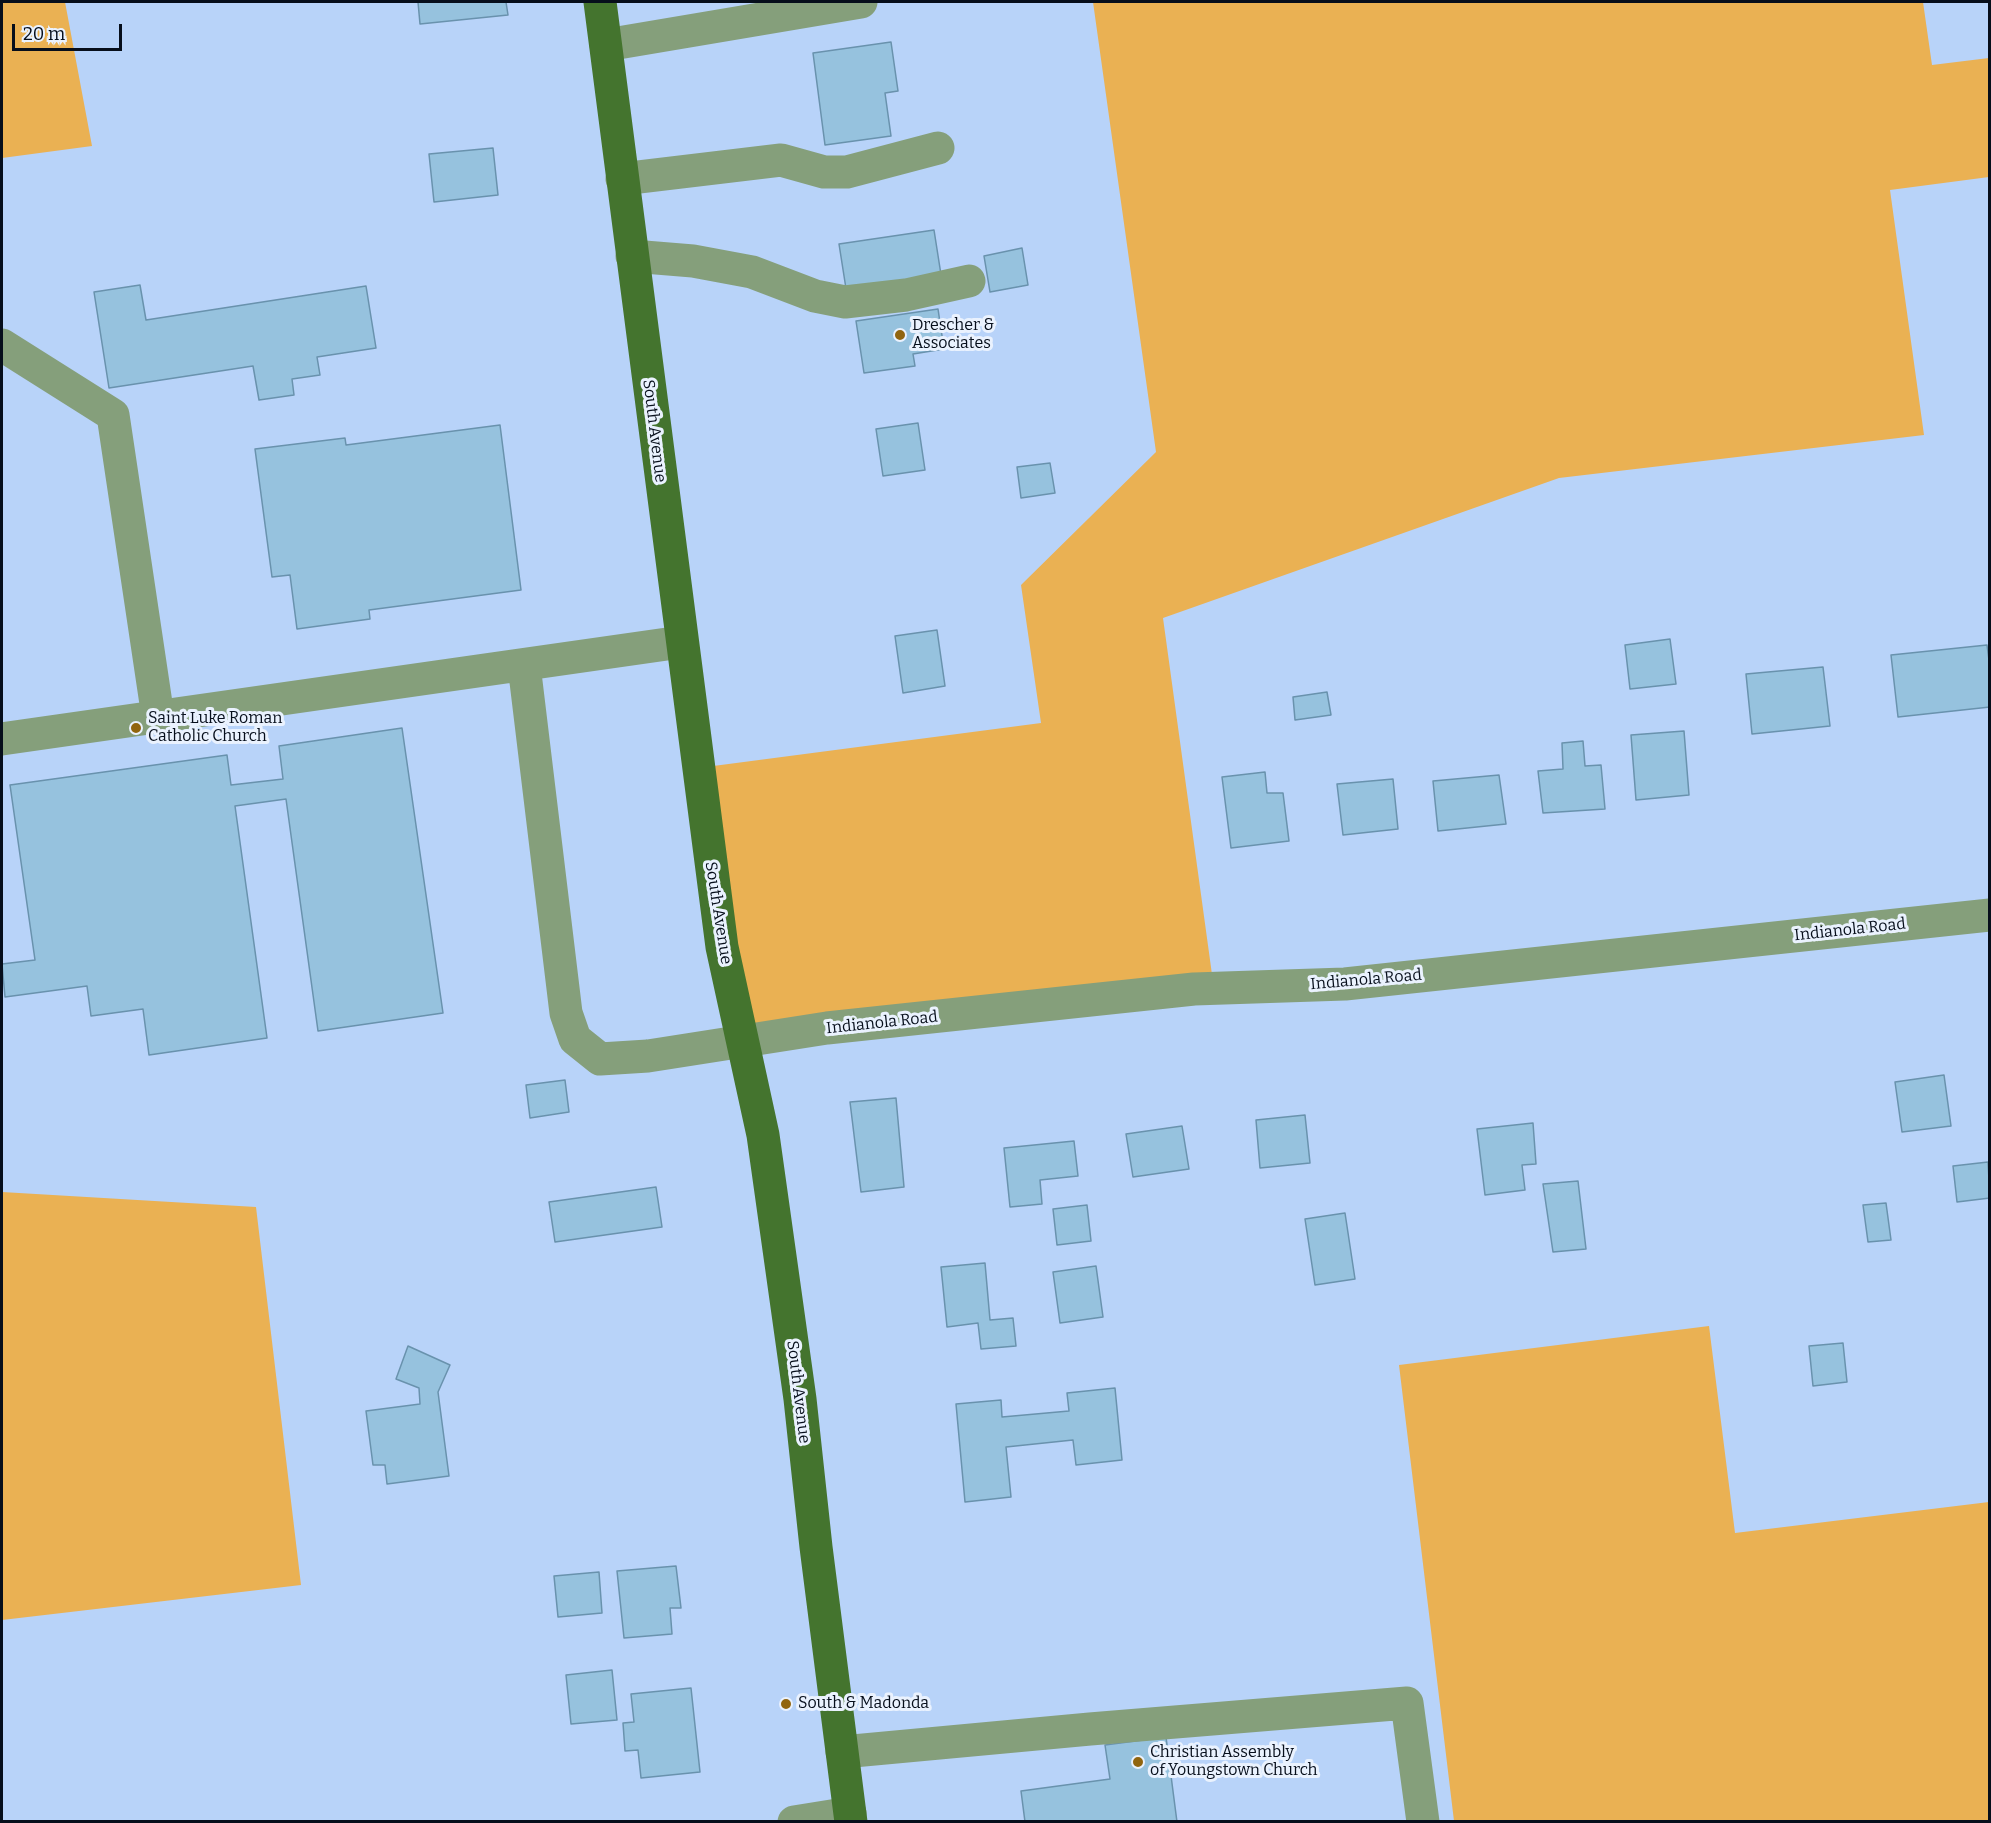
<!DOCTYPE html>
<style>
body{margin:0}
#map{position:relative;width:1991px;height:1823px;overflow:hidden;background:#b8d3f9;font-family:Bitter,serif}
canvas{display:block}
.frame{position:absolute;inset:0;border:3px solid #060e1b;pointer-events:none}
.scale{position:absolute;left:12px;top:24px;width:110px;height:27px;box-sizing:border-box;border:3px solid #060e1b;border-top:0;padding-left:8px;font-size:18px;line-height:21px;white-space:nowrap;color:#060e1b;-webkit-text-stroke:4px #eaf2fe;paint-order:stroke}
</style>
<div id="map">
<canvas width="1991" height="1823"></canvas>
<div class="frame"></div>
<div class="scale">20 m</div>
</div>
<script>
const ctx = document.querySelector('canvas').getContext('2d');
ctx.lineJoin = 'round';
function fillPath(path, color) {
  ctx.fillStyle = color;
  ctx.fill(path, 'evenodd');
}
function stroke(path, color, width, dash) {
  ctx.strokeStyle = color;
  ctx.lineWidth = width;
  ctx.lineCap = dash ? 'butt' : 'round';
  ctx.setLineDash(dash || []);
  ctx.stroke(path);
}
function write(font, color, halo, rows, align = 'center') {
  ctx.font = font + ' Bitter,serif';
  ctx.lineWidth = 6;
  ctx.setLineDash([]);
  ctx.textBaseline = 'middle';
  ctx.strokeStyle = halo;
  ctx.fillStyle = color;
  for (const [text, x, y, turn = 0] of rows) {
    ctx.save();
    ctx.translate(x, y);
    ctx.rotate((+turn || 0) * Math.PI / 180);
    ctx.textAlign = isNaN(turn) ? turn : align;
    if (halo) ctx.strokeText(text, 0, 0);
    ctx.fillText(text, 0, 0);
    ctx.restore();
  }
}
fillPath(new Path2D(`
 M2 2H65L92 146 2 158Z
 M1093 2H1923L1932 65 1989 58V177L1890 190 1924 435 1559 478 1163 618 1214 989 743 1042 698 768 1041 723 1021 585 1156 452Z
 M2 1192 256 1207 301 1585 2 1620Z
 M1709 1326 1735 1533 1989 1502V1821H1454L1399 1365Z`), '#eab153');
const building = new Path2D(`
 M418 2H506L508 15 420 24Z
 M891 42 898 91 885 93 891 136 825 145 813 53Z
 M493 148 498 195 434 202 429 154Z
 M934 230 942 281 847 295 839 244Z
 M1022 248 1028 285 990 292 984 256Z
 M140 285 146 320 366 286 376 348 317 357 320 375 292 379 294 395 259 400 253 366 109 388 94 292Z
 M938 309 944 349 913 354 915 366 864 373 856 321Z
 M918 423 925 470 883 476 876 429Z
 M500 425 521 590 369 610 370 619 297 629 290 575 272 577 255 449 345 438 346 445Z
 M1050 463 1055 493 1021 498 1017 467Z
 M937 630 945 686 903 693 895 636Z
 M1670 639 1676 684 1630 689 1625 645Z
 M1987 645 1990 668V707L1898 717 1891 655Z
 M1823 667 1830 726 1752 734 1746 674Z
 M1327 692 1331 715 1295 720 1293 697Z
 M402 728 443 1013 318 1031 286 799 235 806 267 1038 149 1055 143 1009 91 1016 87 986 5 997 2 964 35 960 10 785 227 755 231 785 283 779 279 746Z
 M1684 731 1689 795 1636 800 1631 735Z
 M1583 741 1585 766 1601 765 1605 809 1543 813 1538 771 1563 769 1562 743Z
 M1265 772 1267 793H1283L1289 841 1231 848 1222 777Z
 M1499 775 1506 824 1438 831 1433 781Z
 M1393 779 1398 829 1343 835 1337 784Z
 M1944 1075 1951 1126 1902 1132 1895 1082Z
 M565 1080 569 1112 530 1118 526 1085Z
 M896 1098 904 1187 861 1192 850 1102Z
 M1305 1115 1310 1163 1260 1168 1256 1120Z
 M1533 1123 1536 1164 1522 1165 1525 1190 1485 1195 1477 1129Z
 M1182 1126 1189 1169 1133 1177 1126 1134Z
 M1074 1141 1078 1176 1040 1180 1042 1204 1010 1207 1004 1148Z
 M1988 1162 1990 1198 1957 1202 1953 1166Z
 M1578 1181 1586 1249 1553 1252 1543 1184Z
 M656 1187 662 1227 555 1242 549 1202Z
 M1886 1203 1891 1240 1868 1242 1863 1205Z
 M1087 1205 1091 1241 1057 1245 1053 1209Z
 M1345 1213 1355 1279 1315 1285 1305 1219Z
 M985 1263 990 1320 1013 1318 1016 1346 981 1349 978 1323 947 1327 941 1267Z
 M1096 1266 1103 1317 1060 1323 1053 1272Z
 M1843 1343 1847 1382 1813 1386 1809 1346Z
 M408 1346 450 1365 438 1392 449 1476 387 1484 385 1465H373L366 1411 420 1404 419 1388 396 1379Z
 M1115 1388 1122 1460 1076 1465 1073 1440 1006 1447 1011 1497 965 1502 956 1404 1001 1400 1002 1417 1069 1411 1067 1393Z
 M676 1566 681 1608H670L672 1634 624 1638 617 1571Z
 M599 1572 602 1613 558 1617 554 1576Z
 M612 1670 617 1720 571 1724 566 1675Z
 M691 1688 700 1772 641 1778 638 1750 625 1751 623 1723 634 1722 631 1694Z
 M1166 1737 1177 1822H1025L1021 1791 1110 1779 1105 1745Z`);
fillPath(building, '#96c2de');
stroke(building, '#6992ad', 1.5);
stroke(new Path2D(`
 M606 45 861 2
 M622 179 781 160 824 172H847L938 148
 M632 256 693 261 752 272 815 296 845 302 906 295 969 281
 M2 345 113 415 158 717
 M524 665 566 1013 575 1039 600 1059 648 1056 827 1028 1194 989 1345 984 1990 915
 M2 739 681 642
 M842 1752 1090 1729 1407 1703 1423 1822
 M794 1822 850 1813`), '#859f7b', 33);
stroke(new Path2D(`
 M600 2 722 947 763 1135 800 1399 816 1547 851 1822`), '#44742e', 33);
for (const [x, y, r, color] of [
 [900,335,6,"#91650f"],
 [136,728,6,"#91650f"],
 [786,1704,6,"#91650f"],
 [1138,1762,6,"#91650f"]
]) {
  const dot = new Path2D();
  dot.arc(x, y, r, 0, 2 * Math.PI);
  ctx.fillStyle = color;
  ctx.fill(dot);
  stroke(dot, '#eaf2fe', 2);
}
write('16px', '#060e1b', '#eaf2fe', [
 ["Drescher &",912,326],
 ["Associates",912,344],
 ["Saint Luke Roman",148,719],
 ["Catholic Church",148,737],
 ["South & Madonda",798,1704],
 ["Christian Assembly",1150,1753],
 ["of Youngstown Church",1150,1771]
], 'left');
write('16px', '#060e1b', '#eaf2fe', [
 ["South Avenue",654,431,83],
 ["South Avenue",718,913,81],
 ["Indianola Road",1850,930,-6],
 ["Indianola Road",1366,980,-5],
 ["Indianola Road",882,1023,-6],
 ["South Avenue",798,1392,83]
]);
</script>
